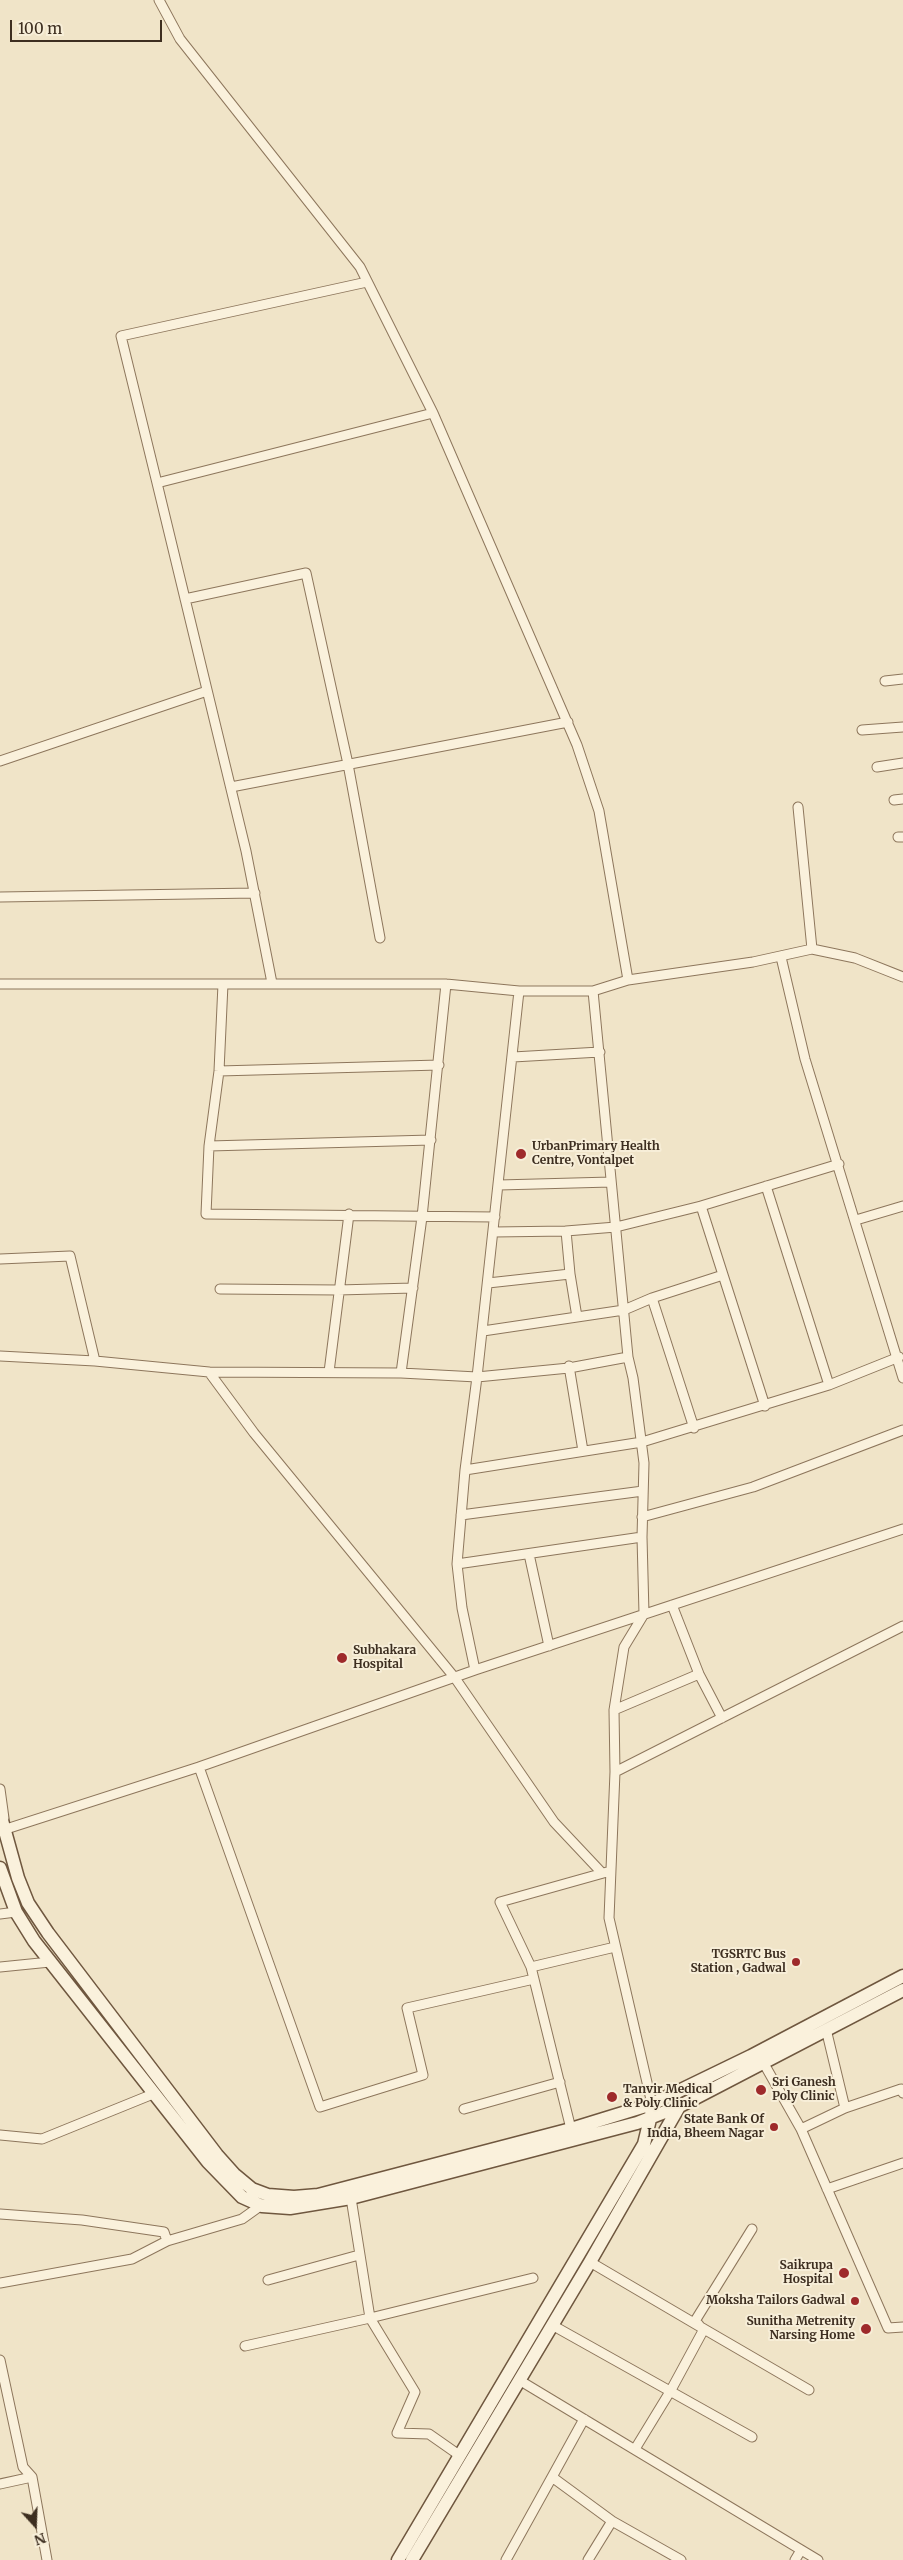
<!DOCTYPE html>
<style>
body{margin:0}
#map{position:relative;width:903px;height:2560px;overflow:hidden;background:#f0e4c8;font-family:Merriweather,serif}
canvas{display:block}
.north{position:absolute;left:10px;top:2500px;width:50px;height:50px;-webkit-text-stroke:4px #f7eed8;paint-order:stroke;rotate:160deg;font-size:14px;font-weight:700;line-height:20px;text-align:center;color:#3d2e20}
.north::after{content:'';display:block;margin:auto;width:18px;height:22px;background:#3d2e20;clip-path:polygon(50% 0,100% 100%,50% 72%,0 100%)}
.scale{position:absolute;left:10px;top:20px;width:152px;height:22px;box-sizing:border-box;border:2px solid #3d2e20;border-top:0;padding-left:6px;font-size:15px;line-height:18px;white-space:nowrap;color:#3d2e20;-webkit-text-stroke:4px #f7eed8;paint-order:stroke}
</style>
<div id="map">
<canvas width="903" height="2560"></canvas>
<div class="north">N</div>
<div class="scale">100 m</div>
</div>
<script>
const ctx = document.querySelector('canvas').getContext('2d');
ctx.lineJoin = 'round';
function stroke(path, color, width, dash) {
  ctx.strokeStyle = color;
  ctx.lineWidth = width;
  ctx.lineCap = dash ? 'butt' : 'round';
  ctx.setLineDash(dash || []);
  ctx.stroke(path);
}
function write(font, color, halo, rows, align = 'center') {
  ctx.font = font + ' Merriweather,serif';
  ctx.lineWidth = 4;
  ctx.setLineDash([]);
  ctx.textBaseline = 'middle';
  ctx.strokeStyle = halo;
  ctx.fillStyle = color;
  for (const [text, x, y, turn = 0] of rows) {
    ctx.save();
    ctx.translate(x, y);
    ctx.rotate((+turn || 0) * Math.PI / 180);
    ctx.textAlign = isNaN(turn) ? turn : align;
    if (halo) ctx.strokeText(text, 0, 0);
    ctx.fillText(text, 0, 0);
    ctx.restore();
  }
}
const street = new Path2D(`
 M157 483 121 336 367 282
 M185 599 306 573 348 764 380 938
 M885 681 903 679
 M862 730 903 727
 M0 761 207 691
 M877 767 903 763
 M231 787 568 722
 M894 800 903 799
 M798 807 812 949
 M898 837H903
 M0 897 255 893
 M781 957 805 1059 903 1378
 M628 980 753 962 812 949 855 958 903 977
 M272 983 246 851 157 483 433 413
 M0 984H446L519 991H593L628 980 599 811 577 745 433 413 360 267 180 39 159 0
 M223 984 219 1071 209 1146 206 1214 495 1217
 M593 991 628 1357 633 1378 644 1463 642 1537 644 1614 624 1647 614 1710 615 1772 609 1918 652 2104
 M513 1057 600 1052
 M219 1071 439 1065
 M209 1146 431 1140
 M499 1185 611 1182
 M766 1186 829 1385
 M856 1220 903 1206
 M566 1231 570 1274 577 1317
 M494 1232 566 1231 616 1227 701 1206
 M0 1259 70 1256 95 1361
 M488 1283 570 1274
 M220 1289 338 1290 413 1288
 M652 1298 694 1428
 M483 1331 624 1310 652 1298 723 1275
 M0 1356 95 1361 209 1372 401 1373 477 1377 519 991
 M628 1357 569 1368 477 1377 465 1470 457 1564 462 1608 475 1670 903 1529
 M569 1366 583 1451
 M209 1372 254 1433 455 1678 554 1822 602 1873
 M329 1372 349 1214
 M401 1373 422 1217 446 984
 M765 1406 701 1206 839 1164
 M465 1470 642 1442 829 1385 899 1357
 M461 1515 643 1491
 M642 1517 753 1487 903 1430
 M529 1554 549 1646
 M457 1564 642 1537
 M672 1605 699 1674 722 1718
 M614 1710 699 1674
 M199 1767 320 2107 423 2075 407 2008 534 1979
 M615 1772 903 1626
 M0 1789 4 1818
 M0 1831 199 1767 475 1670
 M0 1914 16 1912
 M0 1967 50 1962
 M531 1967 615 1947
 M826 2029 845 2108
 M763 2062 801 2129 888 2328 903 2327
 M464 2109 560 2082
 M571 2129 531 1967 500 1902 607 1872
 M801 2129 845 2108 901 2089 903 2093
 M0 2135 42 2139 153 2094
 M827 2189 903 2163
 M351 2198 370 2318 533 2278
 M0 2214 82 2220 164 2232 167 2241
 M590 2262 704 2329
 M268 2280 359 2255
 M0 2283 132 2259 167 2241 242 2219 263 2204
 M552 2325 752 2437
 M699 2325 695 2321 752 2229
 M245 2346 370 2318 415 2392 397 2433 429 2434 459 2455
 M0 2360 23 2467 32 2477 47 2560
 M519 2380 818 2560
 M584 2419 552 2477 612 2521
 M635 2449 671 2390 704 2329 809 2390
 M0 2484 32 2477
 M506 2560 552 2477
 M588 2560 612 2521 681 2560
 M795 2560 801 2550`);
const secondary = new Path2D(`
 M0 1813 18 1878 28 1903 48 1933 217 2155 234 2174 252 2189 268 2195 294 2197 318 2195 571 2129 652 2104 751 2056 903 1976
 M0 1868 16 1912 34 1941 208 2162 242 2197 262 2206 290 2208 351 2198 637 2123 680 2106 903 1990
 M398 2560 644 2144 652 2111
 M412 2560 590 2262 680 2105`);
stroke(street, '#8d765c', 11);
stroke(secondary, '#6f573f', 15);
stroke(street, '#faf1dc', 9);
stroke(secondary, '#faf1dc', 12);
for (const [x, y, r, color] of [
 [521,1154,6,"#9e2a2b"],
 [342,1658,6,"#9e2a2b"],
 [796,1962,5,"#9e2a2b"],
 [761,2090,6,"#9e2a2b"],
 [612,2097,6,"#9e2a2b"],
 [774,2127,5,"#9e2a2b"],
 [844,2273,6,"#9e2a2b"],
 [855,2301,5,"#9e2a2b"],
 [866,2329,6,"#9e2a2b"]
]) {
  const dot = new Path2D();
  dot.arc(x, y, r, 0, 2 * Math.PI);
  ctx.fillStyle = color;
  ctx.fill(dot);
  stroke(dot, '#f7eed8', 2);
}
write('bold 12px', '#3d2e20', '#f7eed8', [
 ["UrbanPrimary Health",532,1147,"left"],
 ["Centre, Vontalpet",532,1161,"left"],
 ["Subhakara",353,1651,"left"],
 ["Hospital",353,1665,"left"],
 ["TGSRTC Bus",786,1955],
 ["Station , Gadwal",786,1969],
 ["Sri Ganesh",772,2083,"left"],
 ["Poly Clinic",772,2097,"left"],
 ["Tanvir Medical",623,2090,"left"],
 ["& Poly Clinic",623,2104,"left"],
 ["State Bank Of",764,2120],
 ["India, Bheem Nagar",764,2134],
 ["Saikrupa",833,2266],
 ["Hospital",833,2280],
 ["Moksha Tailors Gadwal",845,2301],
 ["Sunitha Metrenity",855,2322],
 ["Narsing Home",855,2336]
], 'right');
</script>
